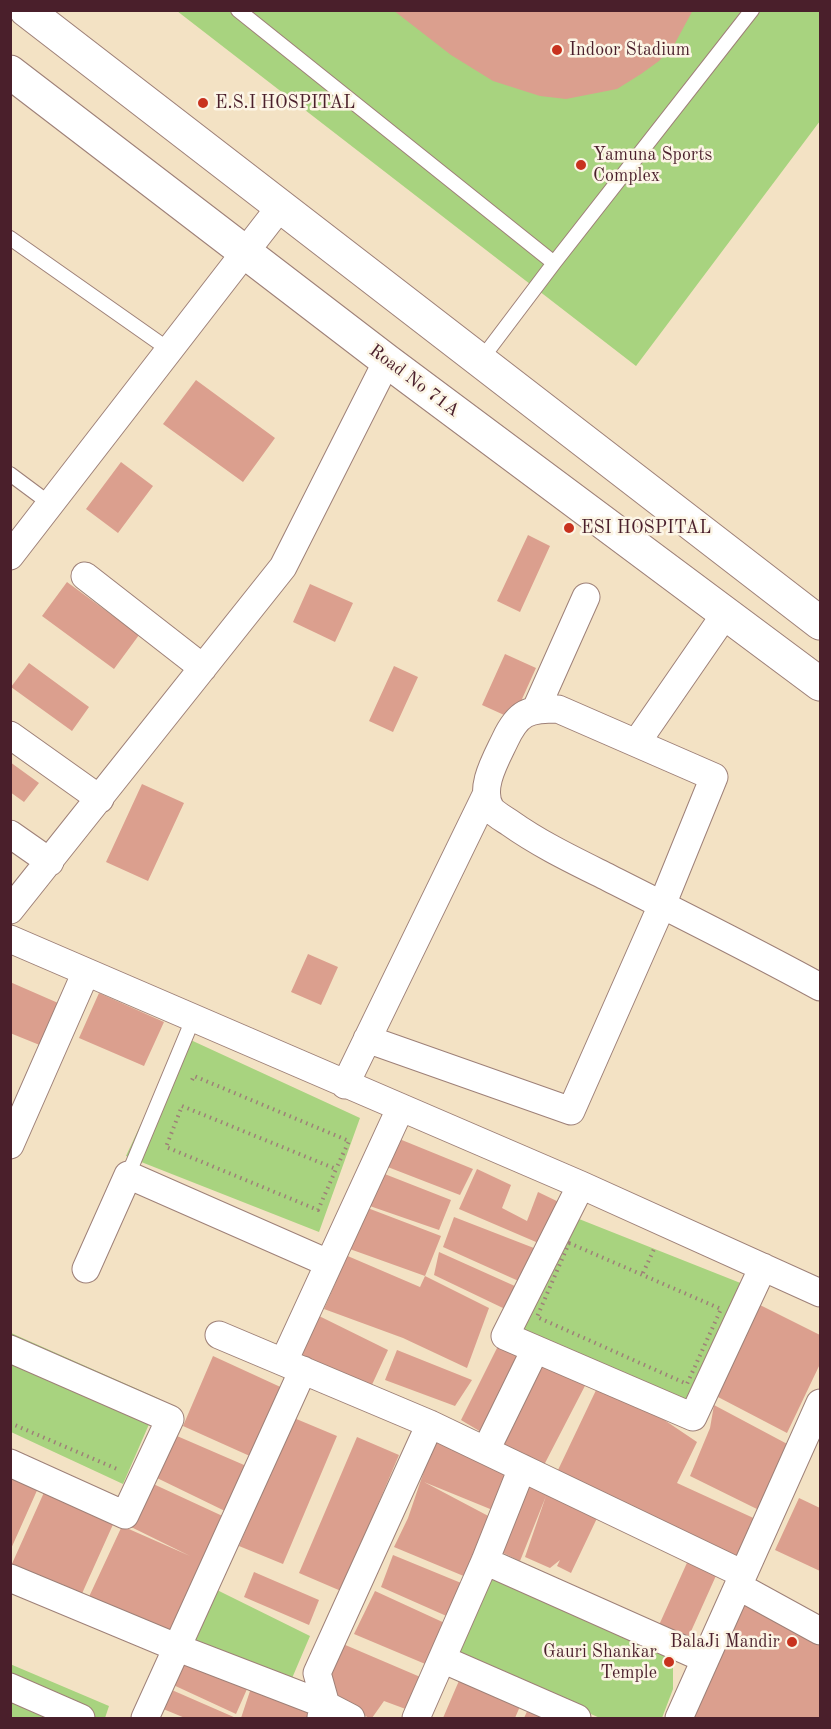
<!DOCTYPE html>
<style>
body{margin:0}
#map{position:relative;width:831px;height:1729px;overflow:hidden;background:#f3e2c4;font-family:"Old Standard TT",serif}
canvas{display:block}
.frame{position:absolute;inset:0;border:12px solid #4a1f2b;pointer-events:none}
</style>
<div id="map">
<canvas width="831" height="1729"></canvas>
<div class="frame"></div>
</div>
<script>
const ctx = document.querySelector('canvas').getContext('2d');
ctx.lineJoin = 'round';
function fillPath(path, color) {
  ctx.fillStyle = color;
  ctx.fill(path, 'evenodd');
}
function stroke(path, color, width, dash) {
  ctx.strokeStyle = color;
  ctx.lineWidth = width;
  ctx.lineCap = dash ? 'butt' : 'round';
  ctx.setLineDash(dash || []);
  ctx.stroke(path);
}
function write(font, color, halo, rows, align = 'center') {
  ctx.font = font + ' "Old Standard TT",serif';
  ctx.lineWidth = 5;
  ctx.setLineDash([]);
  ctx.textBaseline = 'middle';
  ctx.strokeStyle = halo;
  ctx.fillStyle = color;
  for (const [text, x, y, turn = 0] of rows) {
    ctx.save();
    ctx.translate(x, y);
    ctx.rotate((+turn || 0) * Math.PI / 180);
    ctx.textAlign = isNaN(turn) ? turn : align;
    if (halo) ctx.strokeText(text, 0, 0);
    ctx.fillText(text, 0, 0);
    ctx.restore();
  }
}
fillPath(new Path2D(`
 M177 11H820V121L636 366Z
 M182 1036 360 1118 319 1232 126 1156Z
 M574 1217 743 1284 688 1403 521 1328Z
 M11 1333 160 1399 123 1484 11 1432Z
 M488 1571 673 1654V1689L662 1718H600L450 1653Z
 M217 1590 310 1636 287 1690 192 1649Z
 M10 1664 109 1706 105 1718H11Z`), '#a8d37f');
fillPath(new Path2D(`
 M393 10H693L674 45 659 61 641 74 617 89 566 99 540 96 493 81 451 55Z
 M196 380 275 438 243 482 163 424Z
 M121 462 153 486 118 533 86 509Z
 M528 535 550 546 520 612 497 601Z
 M67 582 139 635 114 669 42 616Z
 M310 584 353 603 335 642 293 622Z
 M505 654 536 668 513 719 482 705Z
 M29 663 89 707 72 731 11 687Z
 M394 666 418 677 393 732 369 721Z
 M10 762 39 783 24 802 10 792Z
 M142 784 184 803 148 881 106 862Z
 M308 954 338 967 321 1005 291 992Z
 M10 982 65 1006 47 1048 10 1033Z
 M99 993 164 1022 144 1066 79 1038Z
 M392 1136 473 1169 460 1195 380 1164Z
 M477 1169 511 1185 502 1208 527 1221 538 1192 563 1204 543 1245 459 1209Z
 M377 1171 451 1200 439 1230 364 1204Z
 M365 1207 441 1236 425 1276 347 1248Z
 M454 1217 539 1250 523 1283 443 1247Z
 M439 1252 517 1287 505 1309 434 1275Z
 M343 1254 420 1287 425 1276 489 1308 467 1368 403 1338 324 1309 335 1284Z
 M756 1303 820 1335V1364L787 1433 718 1397 727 1361Z
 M313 1313 388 1350 370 1389 295 1356Z
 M499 1344 526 1354 486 1435 461 1420Z
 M397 1350 472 1380 455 1406 385 1380Z
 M213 1356 287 1390 252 1457 183 1426Z
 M538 1361 588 1380 544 1465 494 1442Z
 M598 1386 645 1407 697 1442 677 1483 760 1521 740 1561 558 1470Z
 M714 1405 791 1446 763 1512 690 1476 710 1428Z
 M294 1418 337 1436 283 1564 239 1546Z
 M177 1436 251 1468 227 1512 157 1478Z
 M436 1436 511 1470 495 1511 424 1482 494 1519 466 1577 394 1547 408 1518Z
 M357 1437 399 1455 341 1591 299 1573Z
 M10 1472 39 1486 10 1551Z
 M520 1479 599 1514 571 1573 557 1566 560 1560 550 1568 525 1557 546 1496 520 1561 495 1549Z
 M149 1482 229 1519 172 1636 87 1601 122 1526 190 1556 127 1525Z
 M46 1488 115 1520 80 1598 11 1566Z
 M799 1498 820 1508V1571L775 1550Z
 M393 1555 466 1585 451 1618 381 1587Z
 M690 1556 719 1569 684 1647 655 1634Z
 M254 1572 319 1600 309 1625 244 1597Z
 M375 1591 449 1625 430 1666 354 1634Z
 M745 1604 820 1636V1718H694Z
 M343 1644 425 1679 411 1711 384 1701 372 1718H369L329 1694 327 1677Z
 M179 1655 251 1680 236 1714 169 1683Z
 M461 1676 521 1704 515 1718H443Z
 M165 1687 236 1718H185L156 1706Z
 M251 1688 317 1710 313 1718H241Z
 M529 1707 556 1718H524Z`), '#db9f8e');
const service = new Path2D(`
 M238 10 554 263
 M10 238 168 349
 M480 361 554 263 752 10
 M10 474 49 503
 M128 1175 193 1019`);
const minor = new Path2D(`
 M10 556 280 207
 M85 576 203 668
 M536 709 586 597
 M10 735 100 799
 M637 742 726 613
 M10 834 50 862
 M10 910 283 567 387 361
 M10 939 581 1185 820 1293
 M367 1039 571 1111 662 905 714 777 558 709C528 709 518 712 505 740 496 759 478 789 491 809 495 814 504 819 510 823 541 845 575 861 609 878 680 914 751 949 820 987
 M345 1085 486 795
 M10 1145 86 972
 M581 1185 505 1336 693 1417 763 1267
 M86 1269 128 1175 328 1263
 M219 1335 430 1424 743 1574
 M10 1349 170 1419 125 1515 10 1463
 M284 1361 400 1109
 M486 1450 535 1350
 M485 1561 705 1659
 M10 1578 178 1648 326 1705 351 1718
 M738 1586 820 1631
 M442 1659 577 1718
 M10 1687 81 1718
 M321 1717 326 1705 317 1673 430 1424
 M145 1718 303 1370
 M416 1718 485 1561 522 1468
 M679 1718 820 1403`);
const tertiary = new Path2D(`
 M26 10 820 623
 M10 72 387 361 820 684`);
stroke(service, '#9e8078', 16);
stroke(minor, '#9e8078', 29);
stroke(tertiary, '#9e8078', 35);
stroke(new Path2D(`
 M192 1080 194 1076 349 1141 336 1169
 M182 1106 336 1169 318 1210 166 1147Z
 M569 1243 721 1309 687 1384 537 1317Z
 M643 1273 655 1247
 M10 1423 117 1469`), '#9e8078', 4, [1.5, 4.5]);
stroke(service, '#fff', 14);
stroke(minor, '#fff', 27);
stroke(tertiary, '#fff', 33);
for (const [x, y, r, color] of [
 [557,50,6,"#c8321e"],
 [203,103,6,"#c8321e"],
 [581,165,6,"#c8321e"],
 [569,528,6,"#c8321e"],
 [792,1642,6,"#c8321e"],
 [669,1662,6,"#c8321e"]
]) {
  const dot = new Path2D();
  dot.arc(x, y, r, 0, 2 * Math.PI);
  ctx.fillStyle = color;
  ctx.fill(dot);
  stroke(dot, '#fcf5e5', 2);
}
write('18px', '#4a1f2b', '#fcf5e5', [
 ["Indoor Stadium",569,50],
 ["E.S.I HOSPITAL",215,103],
 ["Yamuna Sports",593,155],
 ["Complex",593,176],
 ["ESI HOSPITAL",581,528],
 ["BalaJi Mandir",780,1642,"right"],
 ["Gauri Shankar",657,1652,"right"],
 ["Temple",657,1673,"right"]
], 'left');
write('18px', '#4a1f2b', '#fcf5e5', [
 ["Road No 71A",414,381,37]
]);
</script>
